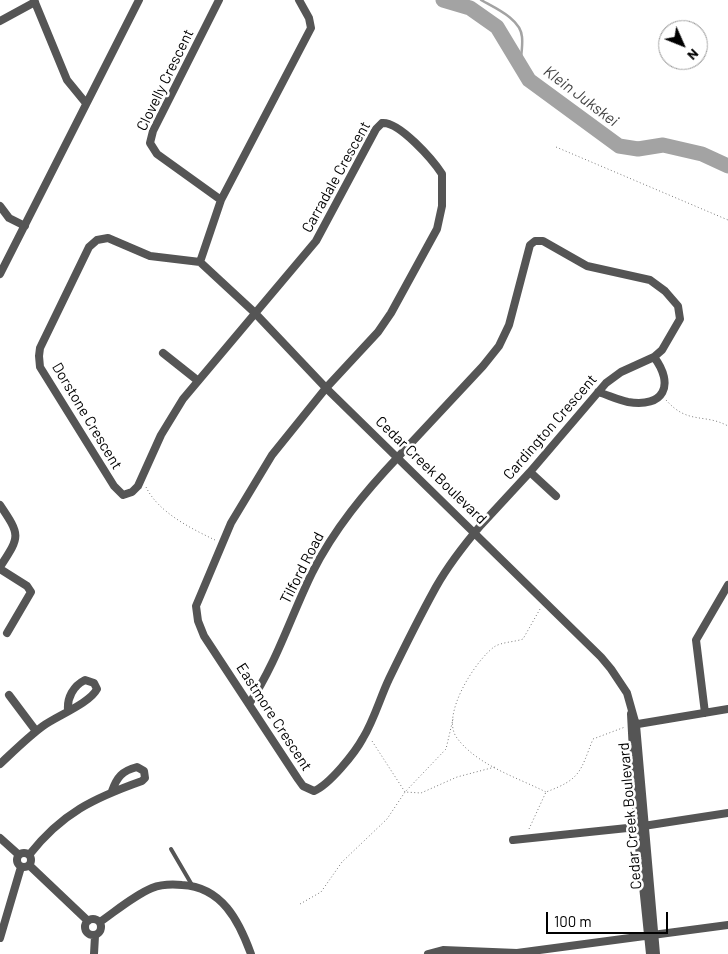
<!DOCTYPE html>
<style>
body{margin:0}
#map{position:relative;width:728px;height:954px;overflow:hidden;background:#fff;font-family:Barlow,sans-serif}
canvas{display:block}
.north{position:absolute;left:658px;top:20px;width:50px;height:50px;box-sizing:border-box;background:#fff;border:1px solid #999;border-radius:50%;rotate:134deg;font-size:14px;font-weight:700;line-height:20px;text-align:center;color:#000}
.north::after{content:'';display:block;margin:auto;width:18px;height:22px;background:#000;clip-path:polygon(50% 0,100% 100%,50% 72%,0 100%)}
.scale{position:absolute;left:546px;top:912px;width:122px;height:22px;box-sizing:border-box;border:2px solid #000;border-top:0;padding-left:6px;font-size:15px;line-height:18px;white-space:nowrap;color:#000;-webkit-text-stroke:4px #fff;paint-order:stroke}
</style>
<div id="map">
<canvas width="728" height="954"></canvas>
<div class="north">N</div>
<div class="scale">100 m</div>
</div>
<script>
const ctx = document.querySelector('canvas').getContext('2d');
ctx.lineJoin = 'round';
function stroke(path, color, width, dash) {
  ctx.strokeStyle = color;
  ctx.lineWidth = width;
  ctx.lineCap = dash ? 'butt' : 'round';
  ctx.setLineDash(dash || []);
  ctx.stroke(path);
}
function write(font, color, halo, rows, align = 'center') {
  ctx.font = font + ' Barlow,sans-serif';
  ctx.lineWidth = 5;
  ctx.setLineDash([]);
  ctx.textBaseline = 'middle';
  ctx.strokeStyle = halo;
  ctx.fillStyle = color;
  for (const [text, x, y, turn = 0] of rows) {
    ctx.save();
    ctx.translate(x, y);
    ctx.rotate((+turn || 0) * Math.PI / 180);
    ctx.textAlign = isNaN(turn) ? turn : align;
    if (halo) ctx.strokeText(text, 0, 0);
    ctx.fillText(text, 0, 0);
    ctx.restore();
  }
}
stroke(new Path2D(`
 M481 0C495 8 521 19 522 37 523 46 521 56 520 66`), '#a3a3a3', 2.5);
stroke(new Path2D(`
 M443 0 470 8 497 27 529 80 619 146 638 149 663 145 702 154 728 166`), '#a3a3a3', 15);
stroke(new Path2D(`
 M556 147 728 220
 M666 400C688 425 704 413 728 426
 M146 487C158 512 190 528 215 540
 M540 609 523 639C515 642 501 642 494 647 475 661 440 716 457 738 477 765 516 777 546 792
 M372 741 405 792 421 793 457 777 495 767
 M529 829 546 792C581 779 580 772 593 739L625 727
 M300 904 321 892 342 862 387 819 405 792 446 749 453 719`), '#777', 1, [1, 2.5]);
stroke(new Path2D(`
 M171 849 192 885`), '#555', 4);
stroke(new Path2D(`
 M34 0 67 80 85 102
 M219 0 153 131 150 143 157 154 221 200
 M0 21 35 2
 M0 206 9 218 25 226
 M200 262 221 200 311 28 309 18 299 0
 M0 274 139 0
 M163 353 197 380
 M598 392C608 395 618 400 628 402 664 408 675 385 654 357
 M530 472 556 496
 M0 505C21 536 20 536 0 567
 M0 569 27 586 31 592 7 633
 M9 695 36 731
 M249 704C276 664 291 616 312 573 334 529 365 492 398 457L483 366 499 346 509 325 530 245 535 241H543L587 266 650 280 665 291 678 306 680 319 662 350 654 357 621 372 606 383 530 472 481 525C464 545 449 564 436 587 420 616 404 648 389 679 380 698 374 720 363 738 355 753 329 785 314 791L303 786 298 779 204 636 198 621 196 606 231 523 272 455 326 388 378 332 391 313 437 229 442 206V174C433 160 399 121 382 123L376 129 316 241 183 399 161 435 138 486 132 492 123 495 114 486 40 367 39 356 40 348 89 247 97 240 108 238 150 256 200 262 254 312 326 388 601 657 611 669 627 693 636 725 656 954
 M705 713 696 640 728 585
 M631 714 637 827 650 954
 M632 725 728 709
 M0 764C14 751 28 737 43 726 57 716 90 703 97 689L94 683 85 680C73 686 67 698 68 710
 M0 838 19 855
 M513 840 637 827 728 813
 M17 860a7 7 0 1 1 14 0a7 7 0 1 1-14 0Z
 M29 855C62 813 94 798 142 781L145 778 144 771 137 767C122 771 117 777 112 791
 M29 865 88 921
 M85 927a8 8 0 1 1 16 0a8 8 0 1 1-16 0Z
 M100 922C116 911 133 896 152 888 162 884 171 884 182 885 222 887 239 921 251 954
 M0 938 21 867
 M94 954 95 936
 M428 954 443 950 517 953 728 925`), '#555', 8);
write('15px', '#000', '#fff', [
 ["Clovelly Crescent",165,80,-64],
 ["Carradale Crescent",336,177,-61],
 ["Dorstone Crescent",87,416,59],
 ["Cardington Crescent",550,427,-49],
 ["Cedar Creek Boulevard",431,470,44],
 ["Tilford Road",302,568,-63],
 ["Eastmore Crescent",274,717,57],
 ["Cedar Creek Boulevard",630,816,-95]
]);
write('italic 16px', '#444', '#fff', [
 ["Klein Jukskei",581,96,37]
]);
</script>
